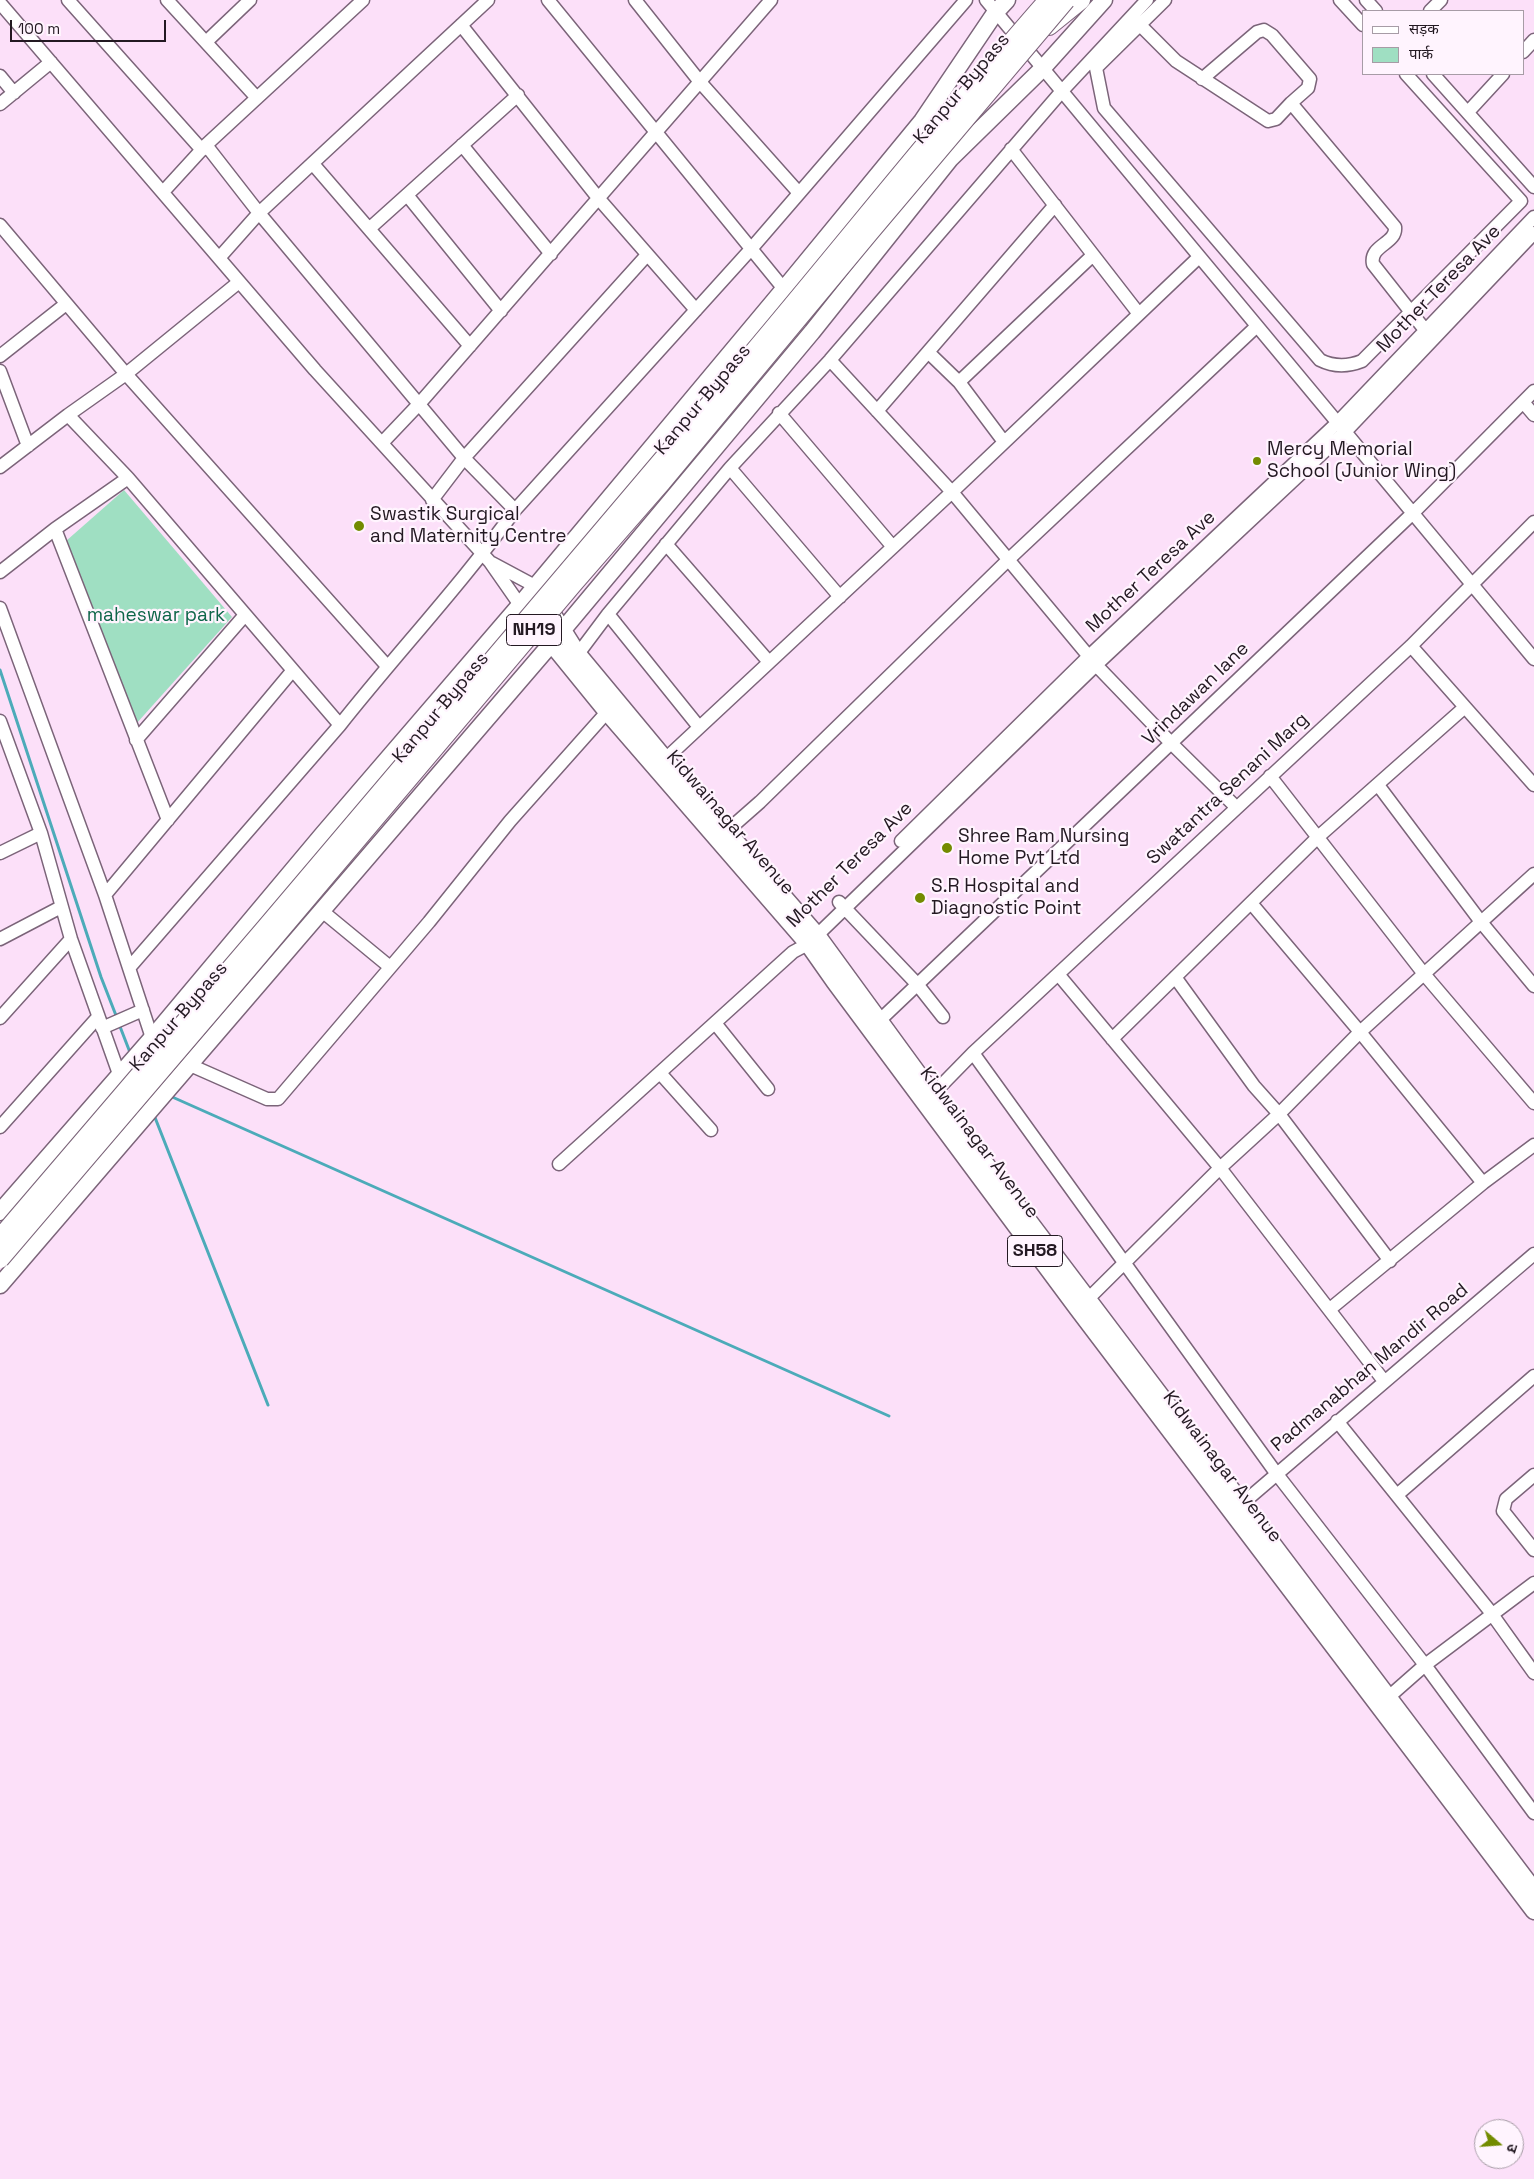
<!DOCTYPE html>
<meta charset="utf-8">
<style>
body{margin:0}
#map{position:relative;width:1534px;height:2179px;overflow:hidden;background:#fce0f9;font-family:"Space Grotesk","Noto Sans Devanagari",sans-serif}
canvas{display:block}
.legend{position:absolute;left:1362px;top:10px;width:162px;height:65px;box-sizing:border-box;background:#fff4fe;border:1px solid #a79ca6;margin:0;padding:6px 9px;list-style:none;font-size:15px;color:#231922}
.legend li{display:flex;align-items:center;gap:10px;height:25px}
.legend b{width:25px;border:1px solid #a79ca6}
.north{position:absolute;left:1474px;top:2119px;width:50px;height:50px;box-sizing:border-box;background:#fff4fe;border:1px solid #a79ca6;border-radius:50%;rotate:108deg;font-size:14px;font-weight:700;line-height:20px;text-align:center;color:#231922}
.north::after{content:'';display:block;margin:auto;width:18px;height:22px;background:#738b00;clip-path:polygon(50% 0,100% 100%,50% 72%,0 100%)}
.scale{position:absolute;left:10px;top:20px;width:156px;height:22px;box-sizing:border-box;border:2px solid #231922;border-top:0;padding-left:6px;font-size:15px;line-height:18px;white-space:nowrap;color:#231922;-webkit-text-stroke:4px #fff4fe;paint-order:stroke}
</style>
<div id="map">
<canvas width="1534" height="2179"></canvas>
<ul class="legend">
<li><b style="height:6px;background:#fff"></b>सड़क</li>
<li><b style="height:14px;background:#9fdfc2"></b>पार्क</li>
</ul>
<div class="north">उ</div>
<div class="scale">100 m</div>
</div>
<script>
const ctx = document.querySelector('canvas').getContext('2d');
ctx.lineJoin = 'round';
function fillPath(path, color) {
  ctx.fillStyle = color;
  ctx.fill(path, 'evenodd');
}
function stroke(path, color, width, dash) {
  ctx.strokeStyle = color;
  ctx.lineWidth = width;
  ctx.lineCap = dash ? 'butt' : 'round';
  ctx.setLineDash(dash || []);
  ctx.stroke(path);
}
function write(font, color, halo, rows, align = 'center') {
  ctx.font = font + ' "Space Grotesk",sans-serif';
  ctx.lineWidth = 4.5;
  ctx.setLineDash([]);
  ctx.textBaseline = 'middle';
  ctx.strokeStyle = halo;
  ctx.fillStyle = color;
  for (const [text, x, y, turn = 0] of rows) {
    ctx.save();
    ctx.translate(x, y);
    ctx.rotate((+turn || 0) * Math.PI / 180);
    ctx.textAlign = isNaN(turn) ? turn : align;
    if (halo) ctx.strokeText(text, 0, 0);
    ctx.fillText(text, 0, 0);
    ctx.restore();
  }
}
fillPath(new Path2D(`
 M124 490 232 617 136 724 66 541Z`), '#9fdfc2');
stroke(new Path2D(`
 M0 670 101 977 117 1018
 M119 1024 131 1055
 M170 1096 889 1416
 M154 1115 268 1405`), '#4cabb9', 3);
const minor = new Path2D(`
 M68 0 202 150
 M167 0 257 98
 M548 0 784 289
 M635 0 700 82 799 193
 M986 0 1534 659
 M1165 0 1096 68 1104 108 1320 360C1334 367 1347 367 1362 361L1521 201 1406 74
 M1340 0 1363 25
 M1366 0 1376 11
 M0 3 315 370 490 562 520 605
 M1430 11 1441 0
 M461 25 599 199 696 310
 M1140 25 1176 61 1268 121 1276 119 1291 103 1395 227C1397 244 1369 245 1373 264L1429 335
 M206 42 250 0
 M1523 52 1534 40
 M1433 74 1534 187
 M0 76 14 93
 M1202 79 1257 32 1264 30 1272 35 1310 79 1308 88 1291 103
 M0 104 51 62
 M1468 112 1503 74
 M206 145 259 213 464 458 515 510
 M462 145 551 254
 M1011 149 1139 314
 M313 164 470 346
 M163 192 206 145 363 0
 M407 195 501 311
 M0 225 126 374 387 666
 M370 228 518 95
 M219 258 259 213 488 0
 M928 352 959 382
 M0 356 66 304
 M830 360 952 492 1096 665 1171 743 1236 807
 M0 371 28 446
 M1523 402 1534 415
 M877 411 1055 205
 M779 413 893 547
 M68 415 128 478 340 725C397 653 461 585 515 510L751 249 966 0
 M1004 442 959 382 1093 255
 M382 443 420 403 771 0
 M0 467 68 415 126 374 239 282
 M128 478 55 529 168 820
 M432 500 464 458 647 255
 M666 544 769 662
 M492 563 535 586
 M0 572 55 529
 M840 597 730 468 830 360 1062 91 1147 0
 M0 608 105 895 152 1038
 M608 614 699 727
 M1411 646 1534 785
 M578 654 608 614 730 468
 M0 721 41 833 71 939 119 1074
 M136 740 245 615
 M659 765 952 492 1199 257
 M1270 776 1424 974 1534 1103
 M1378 785 1481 922 1534 986
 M727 831 760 802 1008 560 1257 326
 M901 841 1089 656 1337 423 1534 217
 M0 853 41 833
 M105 895 293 670
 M839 902 917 984 943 1017
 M1251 903 1360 1032 1483 1183
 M322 911 390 967
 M0 939 61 907
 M129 968 340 725
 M1058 974 1220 1168 1384 1381
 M1175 977 1254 1086 1279 1114 1390 1261
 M0 1018 71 939
 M879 1021 1413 513 1534 391
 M715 1023 768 1089
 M102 1028 143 1010
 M1112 1039 1318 837 1465 707
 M973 1053 1276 1473 1425 1665 1534 1813
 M190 1065 267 1099H278L429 922 510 821 607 712
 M660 1073 711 1130
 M928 1099 973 1053 1411 646 1534 522
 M0 1127 98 1017
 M559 1164 793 952 808 944 1096 665 1345 432 1534 233
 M1083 1304 1220 1168 1279 1114 1360 1032 1534 874
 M1330 1309 1483 1183 1534 1145
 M1337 1421 1489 1610 1534 1673
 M1534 1475 1506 1499 1503 1511 1534 1550
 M1397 1495 1534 1376
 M1236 1509 1534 1254
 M1383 1702 1425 1665 1534 1583`);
const major = new Path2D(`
 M535 586 578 654 691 790 817 935 933 1094 1534 1890
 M520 605 607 712 808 944 834 981 1077 1308 1534 1911
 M0 1212 152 1038 323 834 520 605 784 289 922 121 995 13 1007 0
 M0 1285 551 644 812 332 950 159 1042 69 1104 0`);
const highway = new Path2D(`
 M1049 26 1081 0`);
stroke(minor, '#7b6479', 15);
stroke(major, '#7b6479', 19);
stroke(highway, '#7b6479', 20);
stroke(minor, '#fff', 12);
stroke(major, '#fff', 16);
stroke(highway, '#fff', 18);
const highwayBridge = new Path2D(`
 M0 1238C245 954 486 667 729 381 836 255 938 125 1048 0
 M0 1259 257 958 574 583 662 482 870 232 1066 0`);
stroke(highwayBridge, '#7b6479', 20, []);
stroke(highwayBridge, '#fff', 18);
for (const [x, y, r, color] of [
 [1257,461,5,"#738b00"],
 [359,526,6,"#738b00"],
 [947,848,6,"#738b00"],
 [920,898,6,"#738b00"]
]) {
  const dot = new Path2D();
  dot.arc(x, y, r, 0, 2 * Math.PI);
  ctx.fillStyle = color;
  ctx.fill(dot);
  stroke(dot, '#fff4fe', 2);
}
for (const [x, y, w] of [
 [534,630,55],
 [1035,1251,55]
]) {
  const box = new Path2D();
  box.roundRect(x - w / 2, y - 15.5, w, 31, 4);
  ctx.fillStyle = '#fff4fe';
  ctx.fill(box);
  stroke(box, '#231922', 1);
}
write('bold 18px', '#231922', null, [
 ["NH19",534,630],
 ["SH58",1035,1251]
]);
write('19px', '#231922', '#fff4fe', [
 ["Kanpur Bypass",962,89,-50],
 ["Mother Teresa Ave",1439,289,-46],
 ["Kanpur Bypass",703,400,-50],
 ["Mother Teresa Ave",1151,572,-43],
 ["Vrindawan lane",1196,694,-44],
 ["Kanpur Bypass",441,708,-50],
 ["Swatantra Senani Marg",1228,789,-43],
 ["Kidwainagar Avenue",730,823,49],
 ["Mother Teresa Ave",850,865,-45],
 ["Kanpur Bypass",179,1017,-49],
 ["Kidwainagar Avenue",979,1143,53],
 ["Padmanabhan Mandir Road",1370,1368,-40],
 ["Kidwainagar Avenue",1222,1467,53]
]);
write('19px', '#231922', '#fff4fe', [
 ["Mercy Memorial",1267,450],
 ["School (Junior Wing)",1267,472],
 ["Swastik Surgical",370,515],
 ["and Maternity Centre",370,537],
 ["Shree Ram Nursing",958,837],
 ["Home Pvt Ltd",958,859],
 ["S.R Hospital and",931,887],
 ["Diagnostic Point",931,909]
], 'left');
write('19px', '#0e6649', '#fff4fe', [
 ["maheswar park",156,616]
]);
</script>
